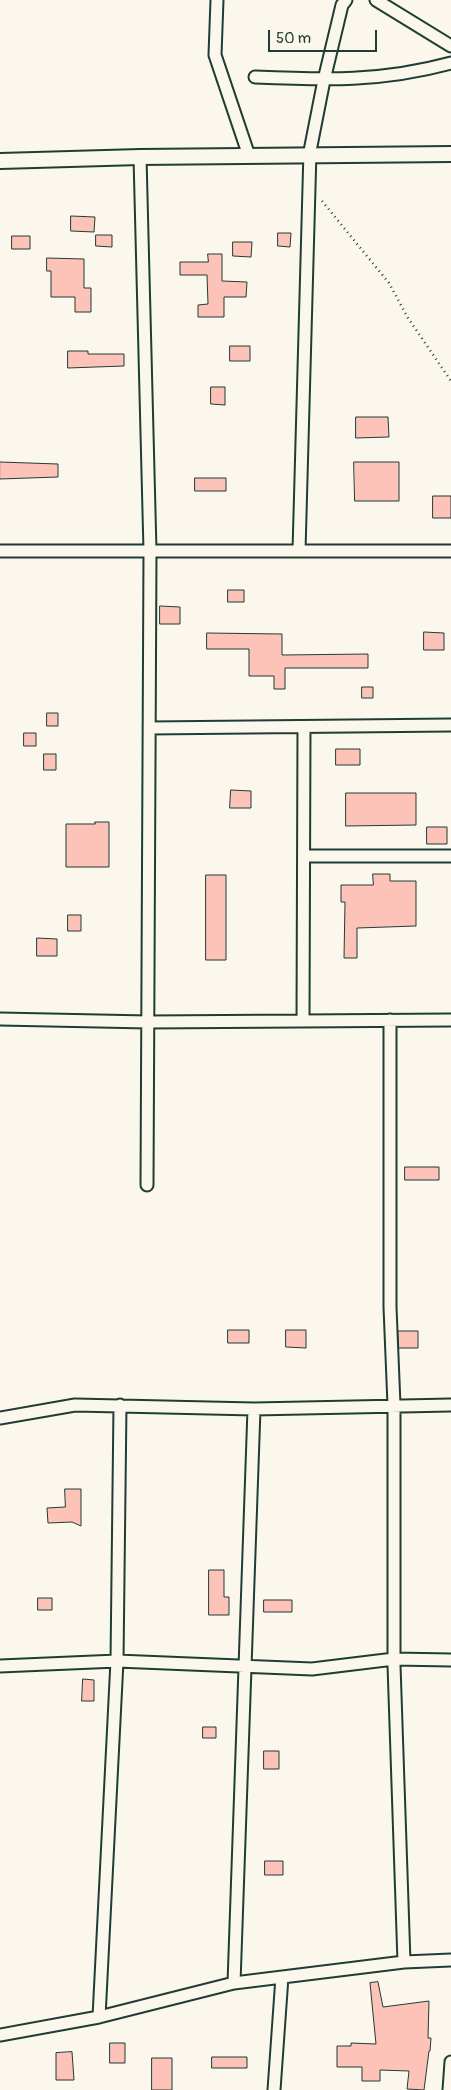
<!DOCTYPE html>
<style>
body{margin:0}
#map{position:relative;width:451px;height:2090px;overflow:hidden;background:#fbf7ec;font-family:Pangolin,sans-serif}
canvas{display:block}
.scale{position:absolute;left:268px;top:30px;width:109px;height:22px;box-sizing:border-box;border:2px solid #1f3d34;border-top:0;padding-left:6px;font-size:15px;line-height:18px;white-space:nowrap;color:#1f3d34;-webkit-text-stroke:4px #fbf7ec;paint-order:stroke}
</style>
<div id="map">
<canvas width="451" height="2090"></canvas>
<div class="scale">50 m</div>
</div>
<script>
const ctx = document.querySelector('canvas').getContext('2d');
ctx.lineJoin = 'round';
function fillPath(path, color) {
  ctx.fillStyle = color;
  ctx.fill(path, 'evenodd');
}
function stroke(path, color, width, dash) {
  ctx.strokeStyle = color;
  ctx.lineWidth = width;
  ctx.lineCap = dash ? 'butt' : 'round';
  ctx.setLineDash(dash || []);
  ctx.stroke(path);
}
const building = new Path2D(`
 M71 216 95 217 94 232 71 231Z
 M278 233H291L290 247 278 246Z
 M96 235H112V247L96 246Z
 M12 236H30V249H12Z
 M233 242H252L251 257 233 256Z
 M208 254H222V281L247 282 246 297H224V317H198V305L208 304 207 275H180V262H208Z
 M47 258 84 259V288H91V312H75V297H51V271H47Z
 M230 346H250V361H230Z
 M68 351H88V354H124V366L68 368Z
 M211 387H225V405L211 404Z
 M356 417H388L389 437 356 438Z
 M0 462 58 464V477L0 479Z
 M354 462H399V501H355Z
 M195 478H226V491H195Z
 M433 496H451V518H433Z
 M228 590H244V602H228Z
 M160 606 180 607V624H160Z
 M424 632 444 633V650H424Z
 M207 633 282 634V655L368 654V668H285V689H274V676H249V649H207Z
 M362 687H373V698H362Z
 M47 713H58V726H47Z
 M24 733H36V746H24Z
 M336 749H360V765H336Z
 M44 754H56V770H44Z
 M231 790 251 791V808H230Z
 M346 793H416V825L346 826Z
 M95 822H109V867H66V824H95Z
 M427 827H447V844H427Z
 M373 874H390V881H416V926L357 928V958H344L345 902H341V885H373Z
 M206 875H226V960H206Z
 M68 915H81V931H68Z
 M37 938 57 939V956H37Z
 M405 1167H439V1180H405Z
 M228 1330H249V1343H228Z
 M286 1330H306V1348L286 1347Z
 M398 1331H418V1348H399Z
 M65 1489H81V1526L72 1522 48 1523 47 1508 65 1507Z
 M209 1570H224V1597H229V1615H209Z
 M38 1598H52V1610H38Z
 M264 1600H292V1612H264Z
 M83 1679 94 1680V1701H82Z
 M203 1727H216V1738H203Z
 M264 1751H279V1769H264Z
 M265 1861H283V1875H265Z
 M378 1982 383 2007 429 2001 428 2038H431L430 2051H429L424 2090 407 2089 409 2071 380 2070V2081H362V2067H337V2046H351V2043L376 2044 370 1983Z
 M110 2043H125V2063H110Z
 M72 2052 74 2080H56V2053Z
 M212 2057H247V2068H212Z
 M152 2058H172V2090H152Z`);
fillPath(building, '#fdc2b8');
stroke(building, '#1f3d34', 1);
const minor = new Path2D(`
 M217 0 215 55 249 156
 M376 0 451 46
 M255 77C326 80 381 82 451 63
 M140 157 150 551 147 1185
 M0 551H451
 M299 551 310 151 324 80 342 5 346 0
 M149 728 451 725
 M304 856H451
 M0 1019 148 1022 451 1020
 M390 1020V1307L394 1405V1665L404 1962
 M303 1021 304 727
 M0 1418 75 1405 254 1409 451 1405
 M0 1666 117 1661 312 1669 394 1659 451 1660
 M234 1983 254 1409
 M99 2017 117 1661 120 1405
 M0 2035 99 2017 234 1983 404 1962 451 1960
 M274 2090 282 1977
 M449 2090 451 2062`);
const tertiary = new Path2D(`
 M0 161 140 157 451 154`);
stroke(minor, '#1f3d34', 15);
stroke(tertiary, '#1f3d34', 18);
stroke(new Path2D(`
 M322 201 389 283 408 318 451 381`), '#1f3d34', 2.5, [1, 4]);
stroke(minor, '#fbf7ec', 11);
stroke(tertiary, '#fbf7ec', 14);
</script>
